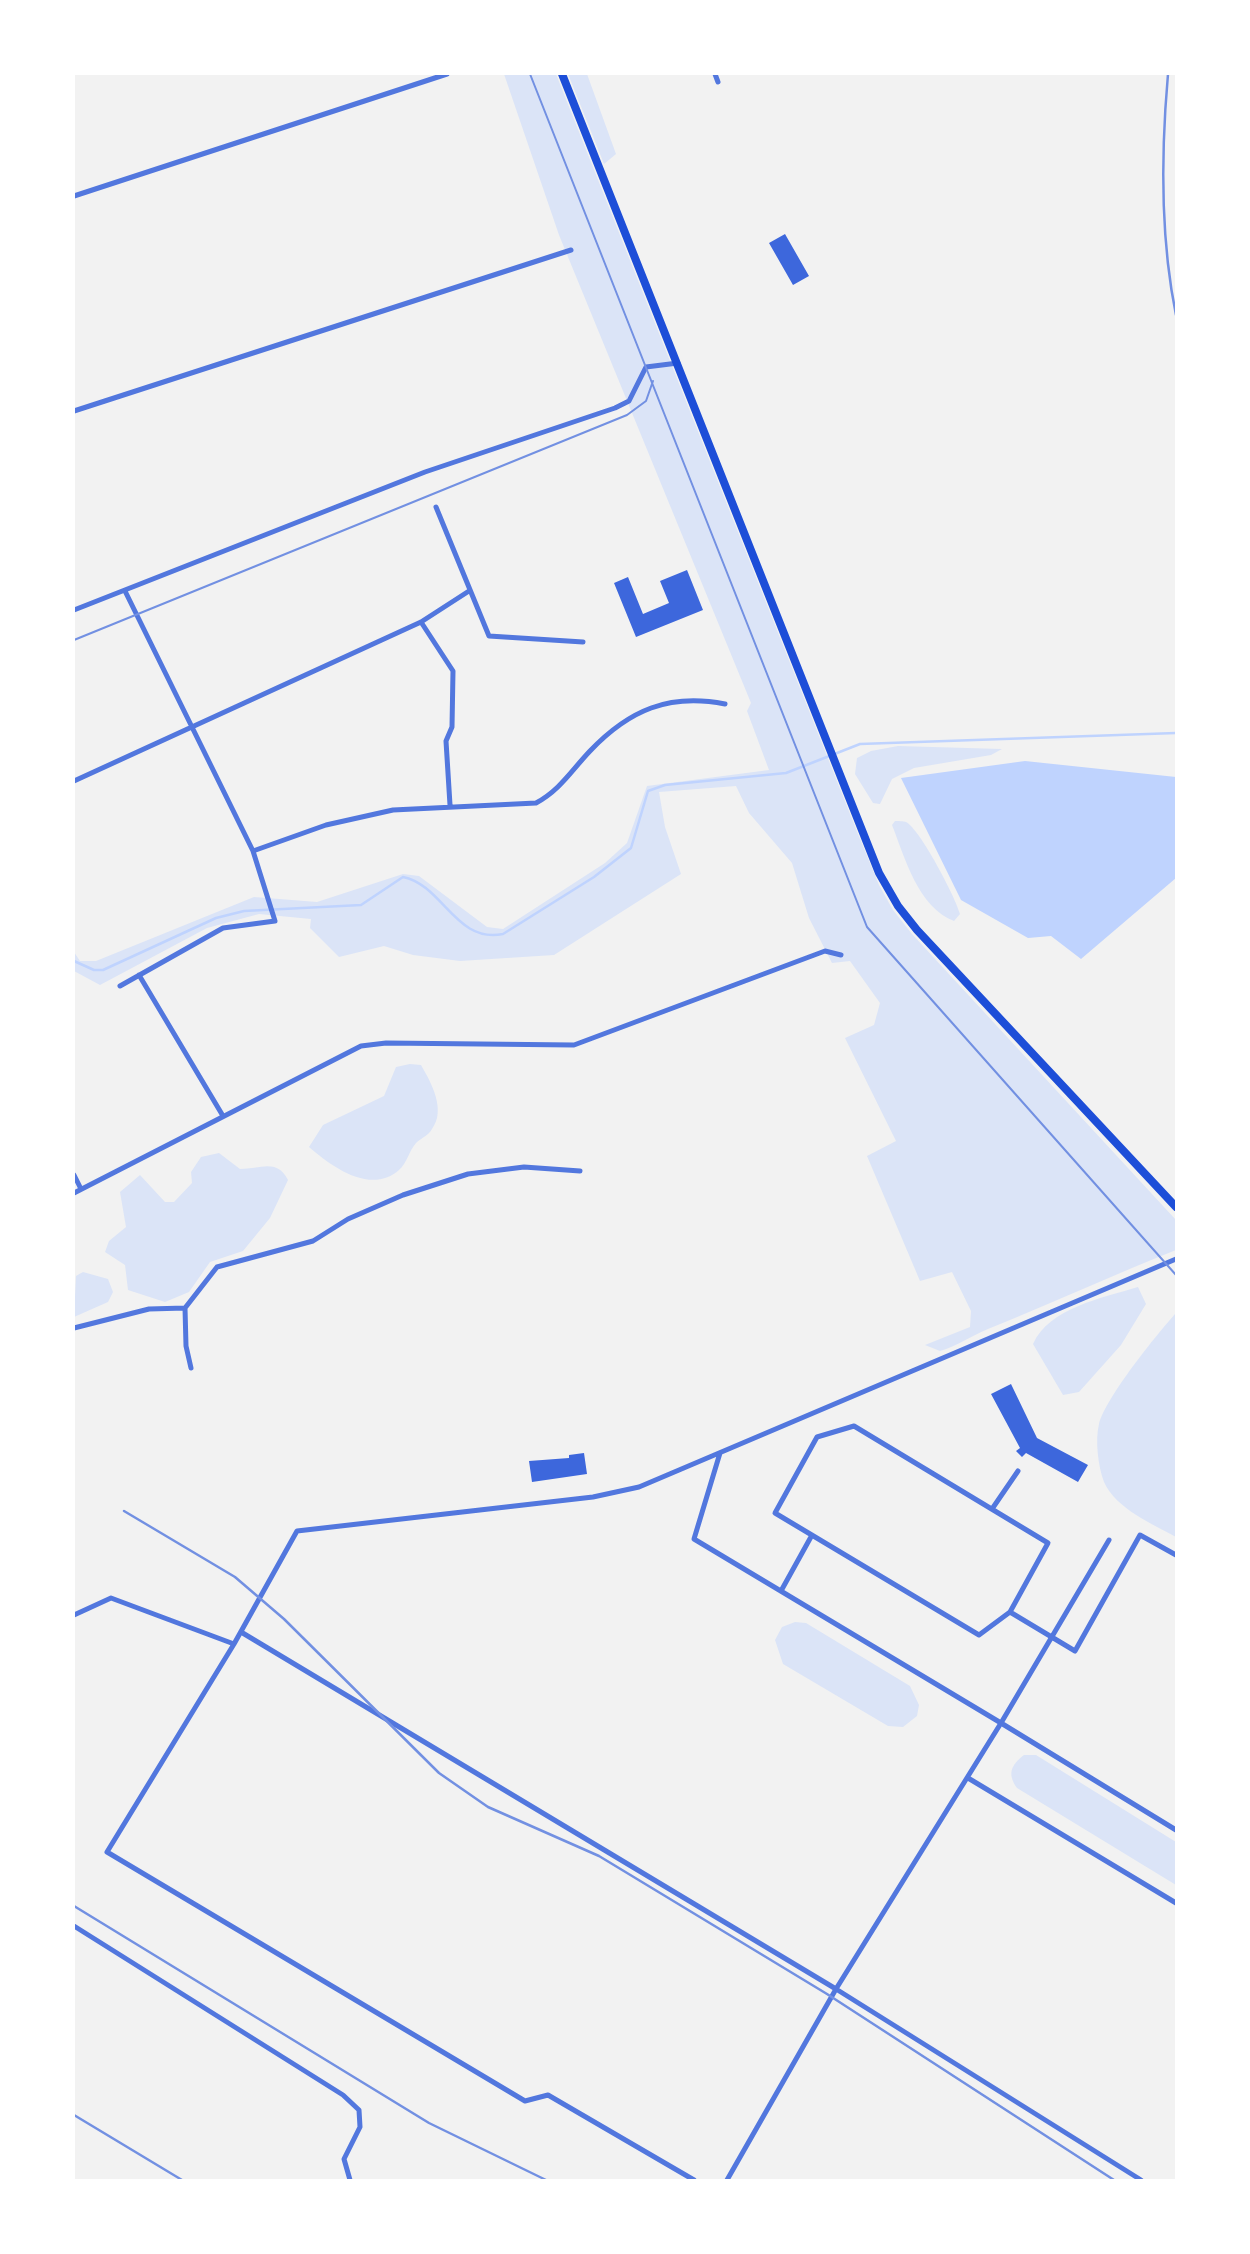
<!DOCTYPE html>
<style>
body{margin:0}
#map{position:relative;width:1250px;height:2254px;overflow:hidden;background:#f2f2f2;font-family:Barlow,sans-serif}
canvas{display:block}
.frame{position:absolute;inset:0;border:75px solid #fff;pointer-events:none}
</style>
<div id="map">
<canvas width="1250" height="2254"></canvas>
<div class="frame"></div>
</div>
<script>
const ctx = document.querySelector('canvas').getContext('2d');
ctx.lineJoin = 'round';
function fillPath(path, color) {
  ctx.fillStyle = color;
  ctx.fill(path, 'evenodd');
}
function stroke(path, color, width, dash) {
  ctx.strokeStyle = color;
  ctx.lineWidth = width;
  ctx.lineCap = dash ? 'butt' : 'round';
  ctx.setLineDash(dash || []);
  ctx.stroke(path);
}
fillPath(new Path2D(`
 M504 74H556L858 834 879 885 893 910 912 934 1176 1220V1250C1113 1275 1052 1303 988 1329 971 1336 957 1346 940 1351L925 1345 970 1327 971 1311 952 1272 920 1281 867 1156 896 1141 845 1038 874 1025 880 1003 850 961 832 963 809 918 792 863 749 813 736 786 659 792 665 827 681 874 554 955 460 961 413 955 384 946 339 957 310 928 311 919 259 914 207 928 100 985 74 971V952L80 961H96L254 897 317 902 403 874 419 876 487 927 503 929 605 863 627 843 647 786 769 770 747 711 751 703 559 235Z
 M568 74H587L616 154 604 164Z
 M898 746 1002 749 991 755 914 768 892 779 880 804 873 803 855 774 857 758 871 751Z
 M895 821C897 821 904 821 906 822 920 829 956 898 960 914L954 921C918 907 905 858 892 825Z
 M410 1064 421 1065C432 1084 446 1110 432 1129 428 1136 421 1138 416 1143 409 1151 407 1163 399 1170 371 1195 332 1167 309 1147L323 1125 384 1096 396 1067Z
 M219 1153 240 1169C260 1169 277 1158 288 1180L270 1218 243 1251 210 1262 189 1292 165 1302 128 1290 125 1265 105 1252 109 1241 126 1227 120 1192 140 1175 165 1202H174L192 1183 191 1172 201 1157Z
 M83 1272 108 1279 113 1292 108 1302 74 1317 76 1276Z
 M1138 1287 1146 1304 1121 1345 1079 1392 1063 1395 1033 1344C1049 1308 1102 1298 1138 1287Z
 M1176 1313V1537C1153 1524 1116 1509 1104 1482 1098 1466 1095 1440 1099 1424 1106 1397 1157 1334 1176 1313Z
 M795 1622 806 1623 910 1686 919 1705 917 1716 903 1727 888 1726 783 1664 775 1640 782 1627Z
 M1024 1755H1036L1176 1842V1885L1017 1788C1007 1774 1011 1765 1024 1755Z`), '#dbe4f7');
fillPath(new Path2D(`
 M1025 761 1176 777V878L1081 959 1051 936 1028 938 961 900 901 778Z`), '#bfd3fe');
stroke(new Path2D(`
 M74 961 94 970H103L216 918 244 911 361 905 403 877C443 885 456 944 503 934L594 877 631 848 648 791 665 785 786 773 860 744 1176 733`), '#bfd3fe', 2.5);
fillPath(new Path2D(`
 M785 234 809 276 793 285 769 243Z
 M687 570 703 610 636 637 614 583 628 577 643 614 669 603 660 581Z
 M1011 1384 1037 1438 1088 1465 1078 1482 1026 1453 1022 1457 1016 1451 1020 1448 991 1394Z
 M584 1453 587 1474 532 1482 529 1461 569 1458V1455Z`), '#3d67dc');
stroke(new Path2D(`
 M715 74 718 82
 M74 196 447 74
 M74 411 571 250
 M436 507 489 636 583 642
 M74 610 425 472 615 408 629 401 646 367 678 363
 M421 622 453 671 452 727 446 741 450 805
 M74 781 421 622 469 591
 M253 851 326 825 393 810 536 803C560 790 571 771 590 751 629 710 669 693 725 704
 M139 975 223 1116
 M120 986 223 928 275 921 253 851 125 591
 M74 1175 81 1189
 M74 1193 361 1046 386 1043 574 1045 825 951 841 955
 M185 1308 186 1346 191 1368
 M74 1328 149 1309 185 1308 217 1267 313 1241 348 1219 403 1195 468 1174 524 1167 580 1171
 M992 1509 1018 1471
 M1109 1540 1001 1723 1176 1830
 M781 1591 812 1535
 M1010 1612 979 1635 775 1513 817 1437 854 1426 1048 1543 1010 1612 1075 1651 1140 1535 1176 1555
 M74 1615 111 1598 234 1644 297 1531 593 1497 639 1487 1176 1259
 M241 1632 836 1989 1001 1723 694 1539 720 1453
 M234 1644 107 1852 525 2101 548 2095 694 2180
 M968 1778 1176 1903
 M74 1926 343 2095 359 2110 360 2127 344 2159 350 2180
 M727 2180 836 1989 1141 2180`), '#5277de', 5);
stroke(new Path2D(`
 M562 74 879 873 898 906 917 930 1176 1207`), '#1d4ed8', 8);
stroke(new Path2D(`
 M530 74 867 927 1176 1275
 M74 640 627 415 646 401 653 381`), '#7290e2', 2);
stroke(new Path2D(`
 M1168 74C1161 153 1160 237 1176 315
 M124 1511 235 1577 284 1619 439 1773 488 1807 599 1856 827 1994 1114 2180
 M74 1906 429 2123 546 2180
 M74 2115 182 2180`), '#7290e2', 2.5);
</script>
